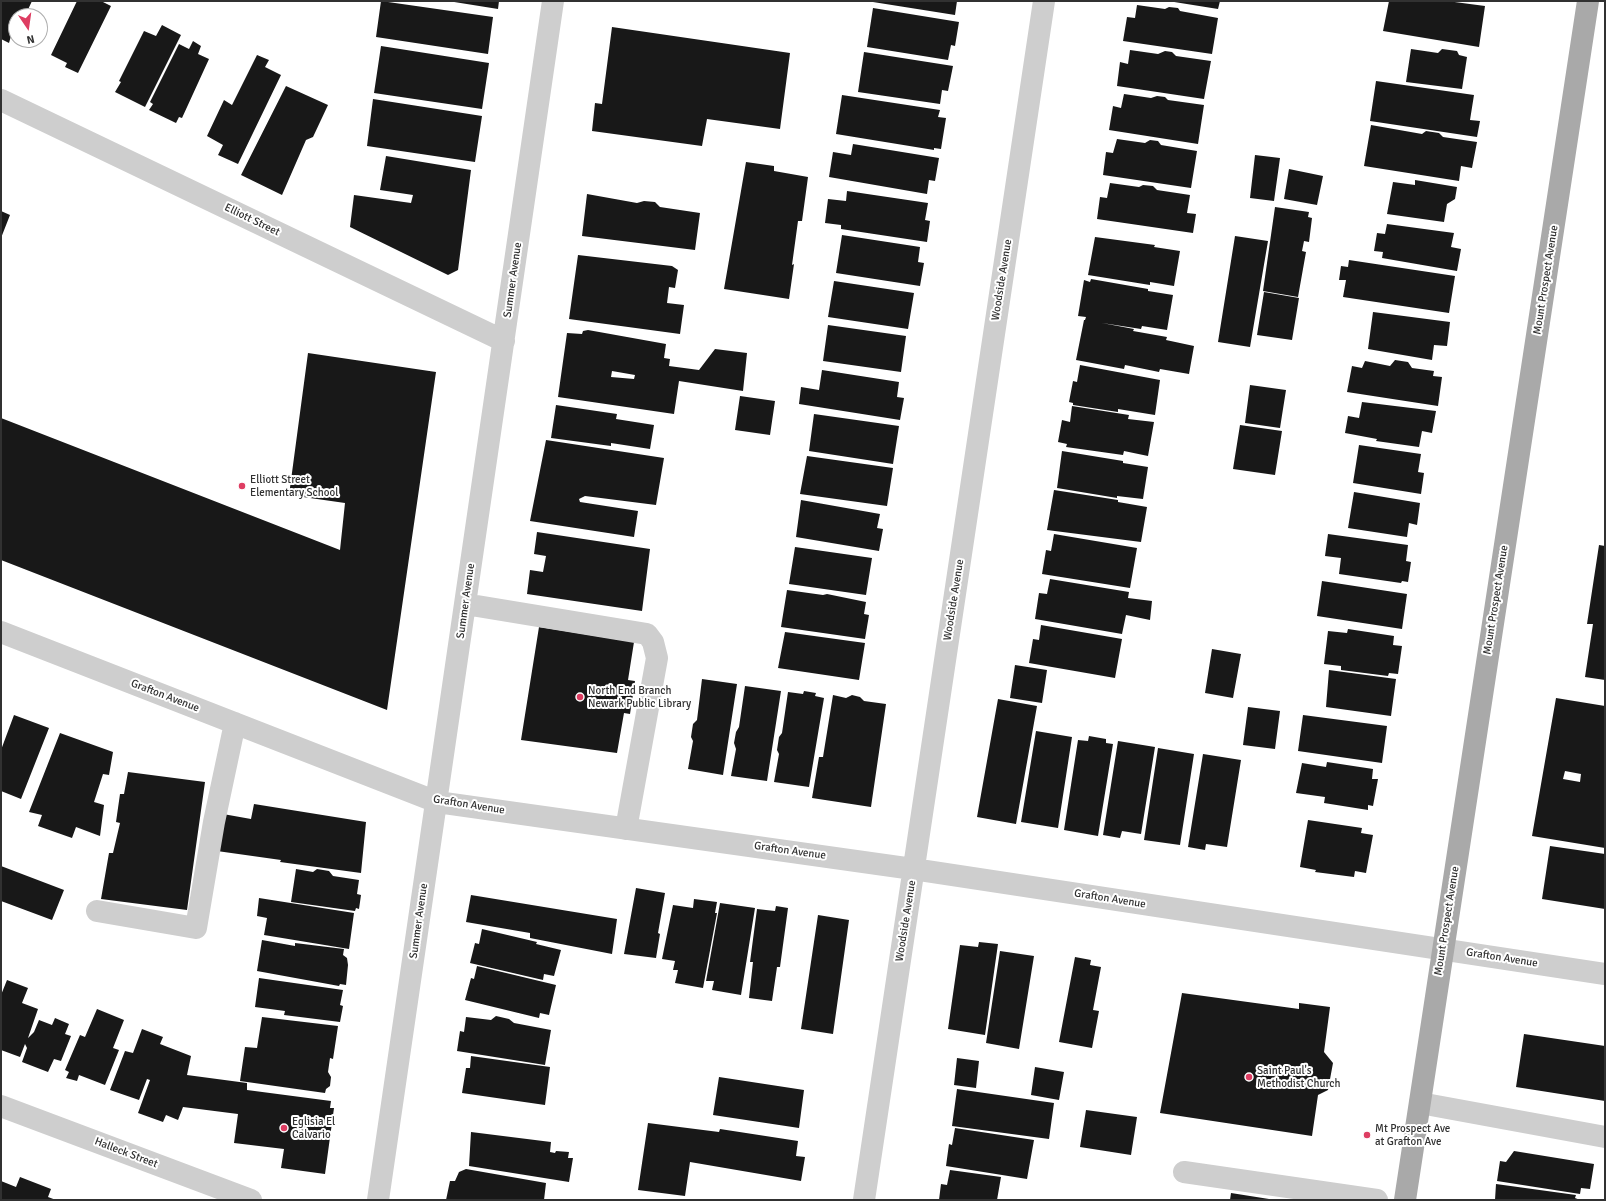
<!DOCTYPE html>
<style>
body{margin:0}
#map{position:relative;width:1606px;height:1201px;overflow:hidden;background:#fff;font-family:Signika,sans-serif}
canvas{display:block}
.frame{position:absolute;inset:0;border:2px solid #313131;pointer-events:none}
.north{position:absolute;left:8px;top:8px;width:40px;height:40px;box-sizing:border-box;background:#fff;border:1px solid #adadad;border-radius:50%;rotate:167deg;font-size:11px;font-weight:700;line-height:16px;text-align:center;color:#313131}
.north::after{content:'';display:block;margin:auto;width:14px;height:18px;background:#de3d62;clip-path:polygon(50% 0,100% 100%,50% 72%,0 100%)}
</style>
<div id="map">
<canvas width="1606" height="1201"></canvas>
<div class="frame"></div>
<div class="north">N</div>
</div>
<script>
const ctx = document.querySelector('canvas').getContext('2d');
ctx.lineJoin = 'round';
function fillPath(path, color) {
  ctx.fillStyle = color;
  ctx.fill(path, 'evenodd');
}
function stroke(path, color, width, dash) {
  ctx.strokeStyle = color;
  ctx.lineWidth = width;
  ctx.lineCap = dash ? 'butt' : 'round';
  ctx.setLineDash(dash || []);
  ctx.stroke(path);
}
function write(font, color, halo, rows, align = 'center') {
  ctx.font = font + ' Signika,sans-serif';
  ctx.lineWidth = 4;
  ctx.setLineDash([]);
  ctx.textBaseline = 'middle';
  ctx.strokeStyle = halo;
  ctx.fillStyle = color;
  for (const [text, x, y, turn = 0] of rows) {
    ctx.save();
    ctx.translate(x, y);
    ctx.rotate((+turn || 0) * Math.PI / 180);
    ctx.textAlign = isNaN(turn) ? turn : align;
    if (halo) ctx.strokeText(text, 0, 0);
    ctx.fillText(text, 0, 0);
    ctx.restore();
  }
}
fillPath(new Path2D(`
 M1 1H32L25 16H16V33L13 38 11 36 9 43 1 39Z
 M77 1H101L111 6 78 73 65 67 67 63 51 55Z
 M381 1 493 17 488 54 376 37Z
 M448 1H499L498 9Z
 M873 1H957L955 15 873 2Z
 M1168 1H1220L1218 9Z
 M1389 1H1447L1485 6 1479 47 1383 31Z
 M1137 5 1165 9 1169 7 1178 8 1180 11 1218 18 1212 54 1123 41 1127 17 1135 18Z
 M873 8 959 22 955 46 951 45 948 60 867 47Z
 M162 25 181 35 145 107 115 92 121 82 119 81 144 31 156 36Z
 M612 27 790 53 780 129 707 119 702 146 592 131 595 103 602 104Z
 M193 41 201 46 198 54 209 59 182 118 179 117 176 123 149 110 153 104 150 102 179 44 189 49Z
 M381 46 489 63 482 109 374 93Z
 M1411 49 1438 53 1442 49 1457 51 1459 55 1467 57 1462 89 1406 82Z
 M1130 50 1158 54 1165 51 1172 52 1176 56 1211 61 1204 99 1117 86 1120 62 1128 64Z
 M864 52 953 66 948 91 942 90 940 104 858 92Z
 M257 55 269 60 265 67 281 75 238 164 218 155 223 145 207 136 224 100 232 105Z
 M1376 81 1474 95 1470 120 1480 121 1477 137 1370 121Z
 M286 86 328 105 313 137 306 140 282 195 241 175Z
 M1124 94 1151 98 1157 96 1165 97 1168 100 1204 105 1198 144 1109 130 1113 106 1121 108Z
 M842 95 940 110 938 117 946 118 941 149 934 148V150L836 134Z
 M373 99 482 116 475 162 367 146Z
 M1371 125 1422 134 1426 131 1439 133 1443 137 1477 142 1472 168 1461 166 1459 181 1364 166Z
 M1117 139 1145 143 1150 140 1158 141 1161 145 1197 151 1191 188 1103 175 1106 152 1113 153Z
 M853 144 939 158 935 181 929 180 927 194 829 177 833 152 851 155Z
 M1255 155 1280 158 1274 201 1250 198Z
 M386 156 471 170 458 270 448 275 350 227 354 195 411 203 413 195 380 190Z
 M746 162 774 166V171L808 177 802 221H798L792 265 794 264 789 299 724 289Z
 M1289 169 1323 176 1317 205 1284 199Z
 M1415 180 1457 187 1455 199 1447 204 1444 222 1387 214 1393 182 1415 185Z
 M1110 183 1139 187 1143 185 1153 186 1157 190 1190 195 1187 213 1196 214 1193 233 1097 219 1100 197 1107 198Z
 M847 191 928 203 925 220 930 221 927 242 841 229V225L825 223 828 199 846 201Z
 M587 194 637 203 644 201 655 202 660 207 700 213 695 250 582 236Z
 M1275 207 1309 212 1308 217 1312 218 1309 242 1304 241 1302 251 1306 252 1298 297 1263 291Z
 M1 211 10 215 1 238Z
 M1387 224 1454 233 1451 247 1461 249 1457 271 1382 258 1383 252 1374 251 1377 233 1385 234Z
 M842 235 920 247 918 262 924 263 920 286 836 273Z
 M1235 236 1268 241 1250 347 1218 342Z
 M1095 237 1155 245 1154 247 1180 251 1174 286 1150 282V285L1088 275Z
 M578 255 672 266 678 270 675 288 669 287 667 303 684 305 680 334 569 319Z
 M1349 260 1455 276 1449 313 1343 297 1346 280H1339L1341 266 1348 267Z
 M1091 279 1148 289V291L1173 295 1167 330 1142 326 1141 329 1102 323 1134 329 1133 331 1167 337 1166 340 1194 346 1189 374 1160 369 1159 372 1125 365 1124 369 1076 360 1084 320H1085L1086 317 1078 316 1084 280 1090 282Z
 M834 281 914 293 908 329 828 317Z
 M1264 292 1299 298 1292 340 1257 335Z
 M1373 312 1450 322 1447 346 1434 345 1432 360 1368 349Z
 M828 325 906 336 901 372 823 361Z
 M588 330 666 344 664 358 670 359 669 366 699 370 715 349 747 353 743 391 679 381 674 414 558 397 567 333 582 334 583 331ZM612 371 635 375 634 379 611 377Z
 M308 353 436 372 387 710 1 560V418L340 550 345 503 289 495Z
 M1395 360 1408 362 1412 368 1434 371 1433 376 1442 377 1438 406 1347 392 1352 366 1362 368 1365 361 1390 366Z
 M1080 365 1160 380 1155 415 1118 409V412L1073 405V403L1069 402 1073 381 1077 382Z
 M822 370 899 382 897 397 904 398 900 420 799 404 801 387 819 390Z
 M1250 385 1286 390 1280 428 1245 423Z
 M740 396 775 401 770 435 735 430Z
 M1362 402 1436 411 1432 433 1422 431 1419 447 1376 441 1377 439 1345 433 1348 416 1359 418Z
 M556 405 617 414 616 419 654 425 650 449 611 443V446L551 438Z
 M1072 406 1129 415 1128 419 1154 422 1148 456 1124 451 1123 455 1066 447 1067 444 1058 442 1062 420 1070 422Z
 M814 414 899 426 893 464 809 451Z
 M1240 425 1282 431 1275 475 1233 469Z
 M546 440 664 458 656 505 585 496 579 499 580 502 638 511 634 537 530 521Z
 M1359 445 1421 454 1418 472 1424 473 1421 494 1353 483Z
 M1062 451 1123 461V463L1148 467 1143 499 1117 496V498L1057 488Z
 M807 456 893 468 887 506 800 494Z
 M1054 490 1118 500V502L1147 507 1141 542 1047 530Z
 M1354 492 1420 503 1417 525 1409 523 1407 537 1348 528Z
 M801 500 880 514 877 528 883 529 879 551 796 537Z
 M537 532 650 549 642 611 527 594 530 570 543 572 546 556 534 554Z
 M1054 534 1137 548 1130 588 1042 574 1046 550 1051 551Z
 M1328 534 1408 545 1406 561 1411 562 1408 582 1402 581 1401 583 1339 574 1341 558 1325 556Z
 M1599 545 1605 546V680L1585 677 1593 624H1587Z
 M795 547 872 558 866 595 789 584Z
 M1050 579 1129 592 1128 598 1152 601 1150 620 1126 615 1122 634 1035 619 1039 593 1047 594Z
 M1322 581 1407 594 1402 629 1317 616Z
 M787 590 823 595 827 594 866 602 864 614 869 615 865 639 781 627Z
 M1041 625 1122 639 1115 678 1029 663 1033 639 1039 640Z
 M539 627 634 642 628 680 635 681 630 714 624 713 617 753 521 740Z
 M1348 629 1394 636 1393 645 1402 646 1398 674 1389 673 1388 676 1341 670V666L1324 664 1328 631 1347 633Z
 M785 632 865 643 859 680 778 668Z
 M1212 649 1241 654 1233 698 1205 693Z
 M1015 665 1047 670 1042 703 1010 698Z
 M1329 670 1396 679 1391 716 1326 707Z
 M702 679 737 684 723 775 688 769 693 741 691 737 693 724 697 720Z
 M745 686 781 691 767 781 731 776 736 749 734 743 736 732 739 727Z
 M804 691 816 693 815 696 824 698 809 787 774 782 779 754 777 750 779 737 782 733 788 692 803 694Z
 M833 695 846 698 852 695 860 697 864 701 886 704 871 807 812 798 819 757H823Z
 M1556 698 1605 706V848L1532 836ZM1565 771 1581 774 1580 782 1563 779Z
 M998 699 1037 706 1016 824 977 817Z
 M1248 707 1280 711 1275 749 1243 745Z
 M14 715 49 728 21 799 1 791V750Z
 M1303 715 1387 726 1382 763 1298 751Z
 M1036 731 1072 737 1058 828 1021 822Z
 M60 733 113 752 109 775 103 774 94 802 104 805 100 836 76 827 72 838 38 826 42 815 29 812Z
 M1089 736 1106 739V743L1113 744 1098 836 1064 830 1078 740 1088 741Z
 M1118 741 1155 747 1141 834 1122 831 1120 838 1103 835Z
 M1158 748 1194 754 1180 845 1144 840Z
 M1203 754 1241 760 1227 847 1206 844 1205 850 1188 847Z
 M1327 762 1373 769 1372 779H1378L1373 806 1368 805V810L1324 803 1325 797 1296 793 1302 763 1326 767Z
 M128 772 205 782 187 910 101 899 109 853H113L120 823 116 822 120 794H124Z
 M254 804 366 822 361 873 280 862 281 860 217 851 223 814 251 819Z
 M1308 820 1362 828 1361 833 1373 835 1366 873 1355 871 1354 877 1315 872 1316 870 1300 867Z
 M1550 846 1605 854V909L1542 899Z
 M1 866 64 890 52 920 1 901Z
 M296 869 313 872 317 869 329 871 333 876 359 880 357 894 361 895 359 909 356 908 355 911 291 902Z
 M636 888 665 893 658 933 660 934 656 958 624 954Z
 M471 895 617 919 612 954 530 938V933L466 922Z
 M259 898 354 913 349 949 264 935 267 918 257 916Z
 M694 899 717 902 715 913H717L703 988 675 983 678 970H673L675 961 662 959 673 905 693 908Z
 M720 903 755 908 741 995 712 990 714 981H706Z
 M776 906 788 908 780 967H777L772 1001 749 998 753 962H750L757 909 775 911Z
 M818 915 849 920 833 1034 801 1029Z
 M482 929 537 942 536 944 561 950 554 976 544 974 543 980 470 963 475 943 479 944Z
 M262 940 295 946V943L344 949 343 955 347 958 348 965 346 985 340 984 339 986 257 971Z
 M979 942 998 944 985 1035 948 1029 960 945 978 947Z
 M1000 951 1034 956 1019 1049 986 1043Z
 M1075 957 1091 960 1090 965 1101 967 1093 1010 1099 1011 1092 1048 1059 1042Z
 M477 966 556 985 549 1015 540 1013 539 1018 465 1000 471 978 474 979Z
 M259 978 343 990 340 1005 343 1006 340 1022 284 1015 285 1011 255 1007Z
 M7 980 28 988 22 1003 38 1009 28 1038 34 1032 39 1020 52 1025 55 1018 69 1024 65 1034 71 1036 61 1061 54 1059 48 1072 22 1062 27 1048 25 1044 20 1057 1 1050V995Z
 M1182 993 1299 1009V1003L1330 1007 1324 1052 1333 1063 1328 1090 1318 1095 1312 1136 1160 1113Z
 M97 1009 124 1020 113 1048 119 1050 105 1085 79 1075 77 1081 66 1078 69 1072 65 1070 80 1035 85 1037Z
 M496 1016 509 1019 514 1023 551 1030 545 1065 457 1051 460 1031 464 1032 466 1017 491 1020Z
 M262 1017 338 1026 333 1059 330 1058 328 1072 331 1077 330 1086 326 1089 325 1093 240 1081 245 1047 257 1048Z
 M142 1029 163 1037 160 1044 191 1056 187 1075 247 1083V1090L331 1101 330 1108H334L325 1174 281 1168 284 1149 234 1143 238 1114 183 1107 178 1120 166 1115 163 1122 138 1113 150 1080 147 1079 139 1100 110 1090 125 1051 133 1053Z
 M1524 1034 1605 1046V1101L1516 1087Z
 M471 1056 550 1067 545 1105 462 1093 466 1068H470Z
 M957 1058 979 1061 976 1088 954 1085Z
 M1035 1067 1064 1072 1059 1100 1031 1095Z
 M719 1077 804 1090 799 1128 713 1115Z
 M957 1089 1054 1103 1049 1139 952 1126Z
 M1086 1110 1137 1117 1131 1155 1080 1147Z
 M648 1123 719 1132 720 1129 798 1141 796 1156 805 1157 801 1181 690 1162 685 1196 638 1190Z
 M955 1128 1034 1140 1027 1179 946 1166 949 1144 952 1145Z
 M471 1132 551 1142 550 1152 555 1153 556 1151 569 1152 568 1158H573L569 1182 469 1166Z
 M1514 1151 1594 1164 1590 1189 1581 1188 1580 1194 1497 1181 1500 1161 1506 1162Z
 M466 1169 546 1183 544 1200H446L450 1181H455L459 1172Z
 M950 1170 1001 1177 997 1200H939L941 1184 947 1185Z
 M20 1177 51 1189 48 1197 56 1200H1V1181L16 1187Z
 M1496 1184 1576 1195 1575 1198 1580 1200H1495Z
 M1231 1193 1269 1199V1200H1230Z`), '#181818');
stroke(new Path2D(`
 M1 100 504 341
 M465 604 647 634 653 642 657 658 626 829
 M1 632 437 802 913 869 1605 974
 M97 911 196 928 214 822 235 723
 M1420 1103 1605 1137
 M1 1106 251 1200
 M1184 1172 1377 1200
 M378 1200 553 1
 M864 1200 1044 1`), '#cecece', 22);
stroke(new Path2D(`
 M1405 1200 1588 1`), '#a9a9a9', 22);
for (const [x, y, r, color] of [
 [242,486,4,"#de3d62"],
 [580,697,4,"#de3d62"],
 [1249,1077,4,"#de3d62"],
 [284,1128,4,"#de3d62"],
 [1367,1135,4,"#de3d62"]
]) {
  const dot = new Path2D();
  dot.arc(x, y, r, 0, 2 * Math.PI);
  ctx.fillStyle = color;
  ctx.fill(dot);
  stroke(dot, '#fff', 1.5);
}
write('11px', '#313131', '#fff', [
 ["Elliott Street",252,220,26],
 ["Summer Avenue",513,280,-82],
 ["Woodside Avenue",1002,280,-81],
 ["Mount Prospect Avenue",1546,280,-81],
 ["Woodside Avenue",954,600,-81],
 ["Mount Prospect Avenue",1496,600,-81],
 ["Summer Avenue",466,601,-82],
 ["Grafton Avenue",165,696,21],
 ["Grafton Avenue",469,805,9],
 ["Grafton Avenue",790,851,8],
 ["Grafton Avenue",1110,899,9],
 ["Summer Avenue",419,921,-82],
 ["Woodside Avenue",906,921,-81],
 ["Mount Prospect Avenue",1447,921,-81],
 ["Grafton Avenue",1502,958,9],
 ["Halleck Street",126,1153,21]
]);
write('11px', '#313131', '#fff', [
 ["Elliott Street",250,480],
 ["Elementary School",250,493],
 ["North End Branch",588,691],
 ["Newark Public Library",588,704],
 ["Saint Paul's",1257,1071],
 ["Methodist Church",1257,1084],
 ["Eglisia El",292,1122],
 ["Calvario",292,1135],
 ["Mt Prospect Ave",1375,1129],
 ["at Grafton Ave",1375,1142]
], 'left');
</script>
